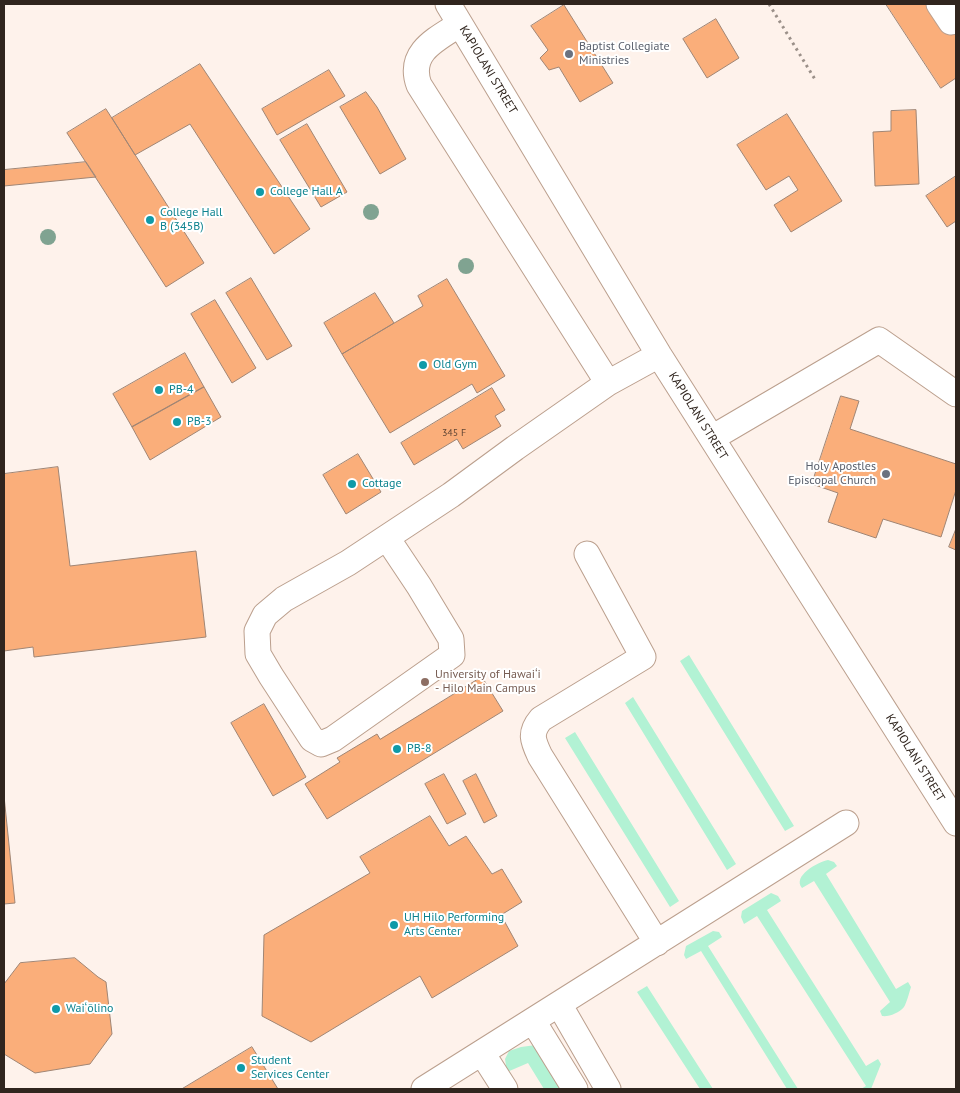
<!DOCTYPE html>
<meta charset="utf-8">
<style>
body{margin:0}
#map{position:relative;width:960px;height:1093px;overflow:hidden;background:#fef2eb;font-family:"PT Sans",sans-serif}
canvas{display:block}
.frame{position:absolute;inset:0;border:5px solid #30251e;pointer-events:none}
</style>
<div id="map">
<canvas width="960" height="1093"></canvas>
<div class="frame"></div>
</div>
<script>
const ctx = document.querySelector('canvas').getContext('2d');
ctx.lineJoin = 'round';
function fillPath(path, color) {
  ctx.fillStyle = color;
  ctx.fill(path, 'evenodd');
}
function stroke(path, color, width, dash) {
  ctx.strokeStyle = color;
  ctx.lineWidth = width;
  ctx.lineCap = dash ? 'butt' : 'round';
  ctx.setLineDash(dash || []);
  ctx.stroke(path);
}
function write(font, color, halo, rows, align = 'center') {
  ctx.font = font + ' "PT Sans",sans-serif';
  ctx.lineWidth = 4;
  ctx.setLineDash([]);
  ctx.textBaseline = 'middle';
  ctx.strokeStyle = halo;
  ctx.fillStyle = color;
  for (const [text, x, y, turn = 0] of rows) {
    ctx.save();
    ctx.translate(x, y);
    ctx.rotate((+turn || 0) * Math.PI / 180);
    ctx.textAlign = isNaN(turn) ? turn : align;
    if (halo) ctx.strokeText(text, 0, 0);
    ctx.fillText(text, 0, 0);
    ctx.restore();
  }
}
fillPath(new Path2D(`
 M689 655 794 826 785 831 680 661Z
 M633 697 736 864 727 870 625 703Z
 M575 732 679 901 670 907 565 738Z
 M828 860 834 862 837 866 826 874 896 989 908 982 911 987C909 993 907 1002 904 1007 899 1013 889 1017 882 1016L880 1011 890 1002 814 881 802 888C792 876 818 862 828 860Z
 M771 893 778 896 781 901 767 910 866 1066 878 1059 881 1064 871 1089H861L866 1086 757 916 744 924 741 917 742 911Z
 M713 931 719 932 722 937 708 946 798 1089H787L701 951 686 959 684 955 686 946Z
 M647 986 713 1089H700L637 992Z
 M536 1045 569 1089H544L528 1063 507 1072 505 1059 509 1051 521 1047Z`), '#b2f2d4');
const building = new Path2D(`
 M886 4H931L951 35 956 31V78L941 88Z
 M564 5 613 83 580 102 559 67 549 70 540 58 548 50 531 26Z
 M716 19 739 58 707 78 683 39Z
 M200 64 310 229 274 254 190 124 135 155 112 118Z
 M329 70 345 96 277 135 262 109Z
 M366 92 377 107 406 159 380 174 340 107Z
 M106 109 204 263 166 287 67 133Z
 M916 110 919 184 875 186 873 132 891 131V111Z
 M787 114 842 201 791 232 774 205 798 190 789 176 766 190 737 145Z
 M307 124 347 192 321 207 280 140Z
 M86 162 96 177 4 186V170Z
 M956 176V221L947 227 926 196Z
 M251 278 292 346 267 360 226 293Z
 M447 279 505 376 477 393 472 384 390 433 342 354 423 306 418 296Z
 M375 293 394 323 342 354 324 323Z
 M215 300 256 368 232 383 191 314Z
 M185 353 204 387 132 427 113 394Z
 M204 387 221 417 150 460 132 427Z
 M492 388 505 410 495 416 501 426 463 449 457 439 414 465 401 443Z
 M841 396 859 401 850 429 956 464V490L941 537 883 519 876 538 828 522 838 493 812 484Z
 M358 454 381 492 346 514 323 475Z
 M58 467 70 566 196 551 206 637 34 657 33 647 4 651V474Z
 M956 529V550L949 547Z
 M482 677 503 711 327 819 305 784 340 762 337 758 377 734 380 739Z
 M264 704 306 777 273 796 231 723Z
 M444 774 466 814 447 824 425 784Z
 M476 774 497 816 484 823 463 781Z
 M4 796 15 903 4 904Z
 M430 816 449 846 466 836 492 874 502 869 522 902 501 915 518 946 432 998 420 976 311 1042 262 1016 264 935 370 873 360 857Z
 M75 958 98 977 106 982 112 1034 90 1064 35 1073 4 1054V984L20 963Z
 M252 1047 278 1089H182Z`);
fillPath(building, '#faae7a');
stroke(building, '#a08574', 1);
const minor = new Path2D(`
 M448 4 659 355 956 823
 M939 4 951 22 956 18
 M460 24C437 39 407 52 419 85L608 383
 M712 438 879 340 956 394
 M387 538 419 586 451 639 452 655 333 739 321 744 312 739 271 676 258 654 257 631 265 615 284 599 348 563 451 495 515 448 608 383 659 355
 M587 554 643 657 541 719C529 733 533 741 540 756L657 943
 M559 1004 608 1089
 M533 1021 575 1089
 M482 1053 505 1089
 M424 1089 846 823`);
stroke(minor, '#bb9f8d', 27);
stroke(new Path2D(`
 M769 4 816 81`), '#9b9089', 3, [2.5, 4]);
stroke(minor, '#fff', 25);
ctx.fillStyle = '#80a391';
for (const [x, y] of [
 [371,212],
 [48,237],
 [466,266]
]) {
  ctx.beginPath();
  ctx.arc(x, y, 8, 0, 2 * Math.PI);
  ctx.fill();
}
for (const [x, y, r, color] of [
 [569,54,5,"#6b7280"],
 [260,192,5,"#0f9aa8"],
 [150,220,5,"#0f9aa8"],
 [423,365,5,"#0f9aa8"],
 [159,390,5,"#0f9aa8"],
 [177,422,5,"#0f9aa8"],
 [886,474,5,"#6b7280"],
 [352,484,5,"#0f9aa8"],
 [425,682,5,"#8d6e63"],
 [397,749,5,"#0f9aa8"],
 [394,925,5,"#0f9aa8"],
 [56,1009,5,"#0f9aa8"],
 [241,1068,5,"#0f9aa8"]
]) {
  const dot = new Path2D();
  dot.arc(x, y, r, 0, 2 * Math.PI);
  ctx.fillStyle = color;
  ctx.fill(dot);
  stroke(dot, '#fff', 2);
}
write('10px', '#624735', null, [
 ["345 F",454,433]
]);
write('12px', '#5b616d', '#fff', [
 ["Baptist Collegiate",579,47],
 ["Ministries",579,61],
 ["Holy Apostles",876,467,"right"],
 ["Episcopal Church",876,481,"right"]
], 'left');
write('12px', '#30251e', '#fff', [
 ["KAPIOLANI STREET",488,70,59],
 ["KAPIOLANI STREET",698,416,58],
 ["KAPIOLANI STREET",915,758,58]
]);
write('12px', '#0d838f', '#fff', [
 ["College Hall A",270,192],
 ["College Hall",160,213],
 ["B (345B)",160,227],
 ["Old Gym",433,365],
 ["PB-4",169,390],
 ["PB-3",187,422],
 ["Cottage",362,484],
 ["PB-8",407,749],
 ["UH Hilo Performing",404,918],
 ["Arts Center",404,932],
 ["Waiʻōlino",66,1009],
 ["Student",251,1061],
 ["Services Center",251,1075]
], 'left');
write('12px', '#785e54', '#fff', [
 ["University of Hawaiʻi",435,675],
 ["- Hilo Main Campus",435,689]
], 'left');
</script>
